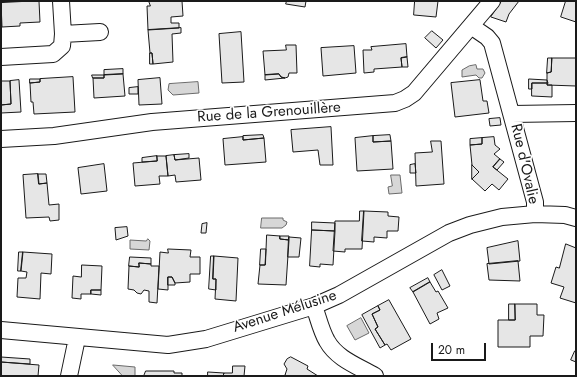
<!DOCTYPE html>
<meta charset="utf-8">
<style>
body{margin:0}
#map{position:relative;width:577px;height:377px;overflow:hidden;background:#fff;font-family:Jost,sans-serif}
canvas{display:block}
.frame{position:absolute;inset:0;border:2px solid #1a1a1a;pointer-events:none}
.scale{position:absolute;left:431px;top:343px;width:55px;height:18px;box-sizing:border-box;border:2px solid #1a1a1a;border-top:0;padding-left:5px;font-size:12px;line-height:14px;white-space:nowrap;color:#1a1a1a;-webkit-text-stroke:3px #fff;paint-order:stroke}
</style>
<div id="map">
<canvas width="577" height="377"></canvas>
<div class="frame"></div>
<div class="scale">20 m</div>
</div>
<script>
const ctx = document.querySelector('canvas').getContext('2d');
ctx.lineJoin = 'round';
function fillPath(path, color) {
  ctx.fillStyle = color;
  ctx.fill(path, 'evenodd');
}
function stroke(path, color, width, dash) {
  ctx.strokeStyle = color;
  ctx.lineWidth = width;
  ctx.lineCap = dash ? 'butt' : 'round';
  ctx.setLineDash(dash || []);
  ctx.stroke(path);
}
function write(font, color, halo, rows, align = 'center') {
  ctx.font = font + ' Jost,sans-serif';
  ctx.lineWidth = 3;
  ctx.setLineDash([]);
  ctx.textBaseline = 'middle';
  ctx.strokeStyle = halo;
  ctx.fillStyle = color;
  for (const [text, x, y, turn = 0] of rows) {
    ctx.save();
    ctx.translate(x, y);
    ctx.rotate((+turn || 0) * Math.PI / 180);
    ctx.textAlign = isNaN(turn) ? turn : align;
    if (halo) ctx.strokeText(text, 0, 0);
    ctx.fillText(text, 0, 0);
    ctx.restore();
  }
}
const water = new Path2D(`
 M476 65 477 69H483L485 73 482 78H479L476 75 462 77V70L469 66Z
 M198 82 199 93 173 95 168 90 169 84Z
 M391 175H400L402 193 389 194 388 187 392 186Z
 M262 218H283V220L287 222 286 225 282 228H261Z
 M148 239 150 241 149 250 130 249V240L146 241Z
 M361 318 369 333 355 340 347 326Z
 M113 365 135 367V376H123Z`);
fillPath(water, '#d7d7d7');
stroke(water, '#6a6a6a', 1);
const building = new Path2D(`
 M39 1 40 22 20 23V26L2 27 1 3Z
 M149 1H182L183 16 171 17V23H179V28L148 30 147 6H150Z
 M287 1H306L305 7 286 4Z
 M415 1H438L436 17 414 15Z
 M502 1H519L509 14 506 22 491 17Z
 M566 1H576V22L561 17Z
 M181 28V33L172 34 173 62 153 64 152 53H150L148 30Z
 M432 31 443 40 436 48 425 38Z
 M241 32 244 82 222 83 219 34Z
 M406 44 407 57 401 58 402 67 374 69V72L364 73 363 50H372L371 47Z
 M286 45H296L297 73H289L288 77 285 78 281 77 279 74 265 75 263 51 286 50Z
 M354 46 356 73 323 76 321 48Z
 M150 53H152L153 64H150Z
 M407 57 408 67H402L401 58Z
 M548 58H552L551 72 547 73Z
 M552 58H576V86L547 85V73L551 72Z
 M123 69V74L104 75V70Z
 M123 74 125 96 94 98 93 78H104V75Z
 M279 74 281 77 285 78 265 80V75Z
 M92 75H104V78H93Z
 M73 77 75 112 34 114 33 102H31L30 83 40 82V79Z
 M160 78 162 104 139 105 138 80Z
 M30 79H40V82L30 83Z
 M529 79 547 80 548 83H532V89H529Z
 M19 80 21 112 1 113V105L11 104 10 81Z
 M480 80 483 101H487L489 113 455 117 451 83Z
 M1 81H10L11 104 1 105Z
 M532 83H548L547 85H552V97L532 96Z
 M138 87V94H129V88Z
 M500 118 501 125 490 126 489 119Z
 M331 127 333 165H320L318 150 293 152 291 130Z
 M263 135 264 138 243 140V136Z
 M390 135 391 141 373 142V136Z
 M373 136V142L391 141 393 169 357 171 355 138Z
 M243 137V140L264 138 266 162 225 165 223 139Z
 M494 137 495 145 500 149 494 154 500 159 493 167 508 179 499 190 492 184 485 191 472 179 479 172 472 165 470 145 482 144V138Z
 M482 138V144L470 145V139Z
 M431 141H441L444 184 416 186 415 153 432 152Z
 M189 154V158L175 160 174 155Z
 M174 155 175 160 199 158 201 180 176 182 175 175 168 176 166 156Z
 M157 156H166L168 176H159L160 184 135 186 133 163 157 161Z
 M157 156V161L142 162V158Z
 M500 159 504 162 497 170 493 167Z
 M104 164 107 191 81 194 78 168Z
 M415 164 416 173H410V165Z
 M472 165 479 172 472 179Z
 M38 174H46L47 183 39 184Z
 M38 174 39 184 47 183 49 205 59 204V220L50 221 49 217 26 218 23 175Z
 M360 211H364L362 249H345V252L333 251 335 221H359Z
 M364 211 388 212V216L399 217 398 231H387V238L374 237V242L362 241Z
 M312 222 335 223V231L312 230Z
 M207 223 206 233H201L202 224Z
 M127 227 128 236 116 240 115 228Z
 M312 230 335 231 333 265 320 264V267L310 266Z
 M267 235 280 236V239L289 240 286 285 258 284 260 265H265Z
 M280 236H289V240L280 239Z
 M289 237 301 238 299 257H288Z
 M518 241 520 261 489 264 487 248Z
 M566 244 576 248V303L560 298 564 287 551 283 556 267 559 268Z
 M168 249 191 250 190 257H200V274H190V282L175 283 172 277H168V290L158 289 160 252 168 253Z
 M261 249H266L265 265H260Z
 M19 252H23L21 271H18Z
 M23 252 52 254 51 274 41 273 40 299 17 297 18 278H26L27 272 21 271Z
 M211 256H214L213 279H216V290L209 289Z
 M214 256 238 258 236 301 215 299 216 279H213Z
 M130 257 151 258V264L139 263V267L129 266Z
 M518 261 520 281 489 280 487 264Z
 M139 263 151 264V266H159L157 303 149 302V291L144 290 141 294 137 293 134 290 128 289 129 266 139 267Z
 M82 265 102 266 101 290H91V294H81V299L72 298 73 276 81 277Z
 M442 270 450 286 442 290 434 275Z
 M168 277H172L175 283V285H168Z
 M428 278 430 282 413 292 410 288Z
 M430 282 436 292 438 291 448 308 437 313 439 319 430 324 413 292Z
 M91 290H101V295L91 294Z
 M389 300 411 339 391 350 387 344 385 345 375 329 378 327 372 314 380 310 378 306Z
 M509 304H515V320H509Z
 M515 304H537V315H544L543 336H530V347H498V320H515Z
 M378 306 380 310 372 314 378 327 375 329 385 345 380 348 362 315Z
 M575 351H576V362L571 360Z
 M1 357 30 359V364L1 362Z
 M291 357 308 366 307 369 318 376H288L285 375 287 369 284 364 287 359Z
 M1 362 39 365 38 376H1Z
 M233 366H245L244 376H223L224 373H232Z
 M146 371H174V373H182V376H144Z
 M208 372 224 373 223 376H208Z`);
fillPath(building, '#e6e6e6');
stroke(building, '#1a1a1a', 1);
const street = new Path2D(`
 M61 1 63 34
 M471 26 487 37 492 43 535 202V214
 M1 57 53 54 62 46 63 34 100 32
 M512 114 576 113
 M1 139 54 136 152 122 395 103 405 99 414 93 492 1
 M314 306C318 317 321 331 327 341 337 359 358 366 375 376
 M1 330 168 345 206 339 314 306 339 295 449 233 470 225 502 217 535 214 565 215 576 218
 M69 376 77 338`);
stroke(street, '#1a1a1a', 18);
stroke(street, '#fff', 16);
write('15px', '#1a1a1a', '#fff', [
 ["Rue de la Grenouillère",269,113,-4],
 ["Rue d'Ovalie",524,164,77],
 ["Avenue Mélusine",285,312,-18]
]);
</script>
